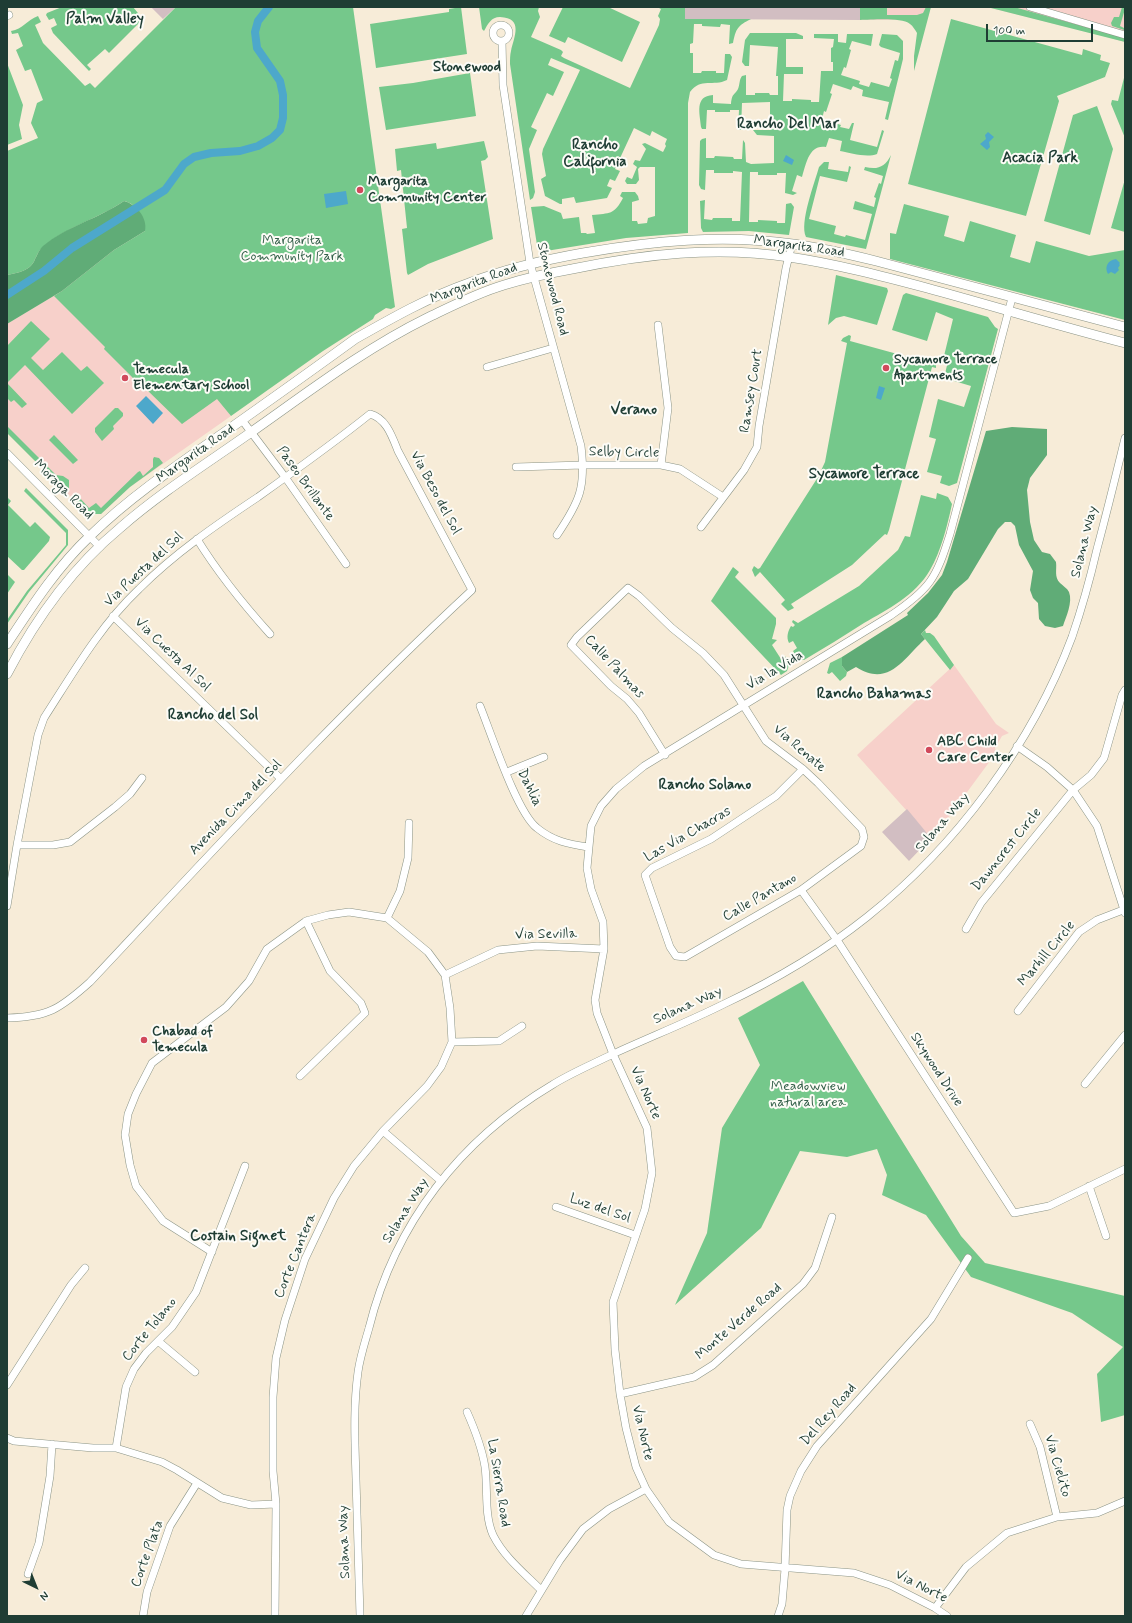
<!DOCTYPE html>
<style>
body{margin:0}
#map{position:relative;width:1132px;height:1623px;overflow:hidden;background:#f7ecd8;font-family:Mynerve,sans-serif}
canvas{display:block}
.frame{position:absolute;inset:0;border:8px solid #1f3d34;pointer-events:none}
.north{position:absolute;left:16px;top:1567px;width:40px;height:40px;-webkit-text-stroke:3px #fdfcf7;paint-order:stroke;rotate:137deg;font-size:11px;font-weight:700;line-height:16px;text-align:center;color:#1f3d34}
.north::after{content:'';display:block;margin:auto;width:14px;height:18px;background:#1f3d34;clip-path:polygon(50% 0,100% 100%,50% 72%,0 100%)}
.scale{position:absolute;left:986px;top:24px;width:107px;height:18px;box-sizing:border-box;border:2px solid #1f3d34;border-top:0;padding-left:5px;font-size:12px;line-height:14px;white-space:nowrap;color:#1f3d34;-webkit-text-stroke:3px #fdfcf7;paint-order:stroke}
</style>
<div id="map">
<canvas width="1132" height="1623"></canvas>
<div class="frame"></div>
<div class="north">N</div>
<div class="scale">100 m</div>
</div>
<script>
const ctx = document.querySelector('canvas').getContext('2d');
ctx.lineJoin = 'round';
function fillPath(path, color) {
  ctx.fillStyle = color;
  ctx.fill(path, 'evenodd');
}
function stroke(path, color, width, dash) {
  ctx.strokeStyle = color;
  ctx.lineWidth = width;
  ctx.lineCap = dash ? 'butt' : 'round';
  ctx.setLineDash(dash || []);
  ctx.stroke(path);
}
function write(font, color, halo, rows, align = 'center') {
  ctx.font = font + ' Mynerve,sans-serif';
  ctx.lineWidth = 4;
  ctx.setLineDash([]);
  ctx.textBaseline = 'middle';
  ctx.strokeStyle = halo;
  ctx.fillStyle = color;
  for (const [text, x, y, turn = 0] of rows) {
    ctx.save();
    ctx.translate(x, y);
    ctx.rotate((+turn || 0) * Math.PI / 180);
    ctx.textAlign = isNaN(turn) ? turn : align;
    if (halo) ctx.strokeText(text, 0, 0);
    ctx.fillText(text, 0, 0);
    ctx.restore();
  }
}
fillPath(new Path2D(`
 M860 7H931L927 20H860Z
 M987 7H1125V42L1103 36Z
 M114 250 231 416 130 487 101 514H88L7 433V324L62 291Z
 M954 665 996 724 1009 733 1002 736 995 748 996 752 990 761 948 818H944L934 830V836L931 838 857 755Z`), '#f7d0ca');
fillPath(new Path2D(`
 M151 7H176L163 19Z
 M685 7H860V20L685 19Z
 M907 809 931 838 909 861 882 832Z`), '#d2bec2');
fillPath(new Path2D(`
 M62 7H133L142 18 139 23 109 53 105 49 87 65 91 69 89 71 53 33 51 28 57 25 54 18 49 20 46 15 47 13Z
 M176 7H353L395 307 391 309 386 308 375 315 373 319 323 351 231 416 217 399 182 424 144 387 141 386 104 349 105 347 54 296 62 291 114 250 145 231C140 219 139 204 124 201 98 219 67 226 43 247 38 251 38 254 35 259 31 271 17 273 7 275V151L38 138 31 123 37 103 43 100 31 69 25 71 16 50 23 46 18 33 12 34 11 31C23 29 27 20 38 16L41 22 35 25 43 43 85 86 90 83 95 88Z
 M461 7 467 54 376 68 370 24 449 12V9Z
 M479 7H539L538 11 540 17 531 37 561 50 563 52 561 56 564 58 630 88 659 25 660 19 658 16 661 9 657 7H685V19H751C737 26 736 29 733 43L729 44 730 25 721 24 720 27 702 26V24H694L693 43 690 44V53H693V73H701L702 71H716V73H724L725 54H730L732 57 727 80C713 87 701 77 690 92L688 103V233L626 238 546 251 537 245 531 207 544 206 561 213 563 219 579 217 581 233H586L587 234 595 233 592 215C610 213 614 215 623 198L620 196 622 192H635L638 196 639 200 632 202V221H637L638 224 647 223 648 218 655 216V167H640L638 169 639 180 636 184H627L625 181 627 177 632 179 637 167 633 164 635 160 640 161 646 149 642 144 645 143 663 152 666 146 665 144 667 139 652 131 650 136 634 128 615 169 620 171 615 181 610 179 607 186 612 188 607 198 576 203 574 197 562 199V204H560L545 196 541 179 546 176 542 154 543 149 580 70 551 58 548 65 564 72 553 96 547 93 531 127 537 130 529 149 535 192 533 198 530 200 510 64C510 59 510 55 511 51 514 37 524 18 500 17 491 17 488 24 484 31L482 29Z
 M563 7H608L640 22 622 62 568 37 565 43 549 36Z
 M860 7H887V15H917L923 13 926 7H931L914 71V56L917 33C915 30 913 26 910 24 901 17 872 20 860 20Z
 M987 7H1014L1125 38V42Z
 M1122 7H1125V9L1120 26 1124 28V30L1112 26 1111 23 1114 17H1119Z
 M951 19 1082 55 1083 49 1101 55 1100 60 1110 63 1105 77 1057 96 1059 101 1026 216 908 184Z
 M750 33H796L803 36V39H786V67H803V74H784L783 101H792V99L811 100V102H819L821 71H833V62H831V48L833 47 834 39 814 38V34H838V42L846 43 847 34H873L871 46 852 41 849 49 851 50 846 68 844 67 841 75 860 81 859 84 869 87 871 82 889 87 892 79 890 78 895 60 898 61 900 53 881 47 879 45 882 34 897 35 903 41V59L888 120 885 119 889 102 862 96 863 90 853 86 851 90 833 84 830 93 832 94 826 112 824 111 822 119 841 125 840 127 849 129 852 123H854L850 140 877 147 882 130 884 131 877 154C867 158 850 153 840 151L842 141 829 138 826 147C809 144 806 164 802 177L797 175 792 191 797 193 793 195 785 193 786 173H777V175H758V172H750L749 222H758V220L777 221V223H785L786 204 791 203 794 207 789 235 749 231 703 232 701 228 700 201 705 200 704 219 712 220 713 218H732V221H740L742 172 733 171V173H714V170H706L705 190 701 189 699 185 700 141 702 139 706 138V158H714L715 156 733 157 734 159H742L743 140 745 143 746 162 751 164 774 163V136L757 135 753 130H770V102L742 103 741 130H738L739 110H730V112H715V110H707L706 129H702L701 127C700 114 694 96 713 95V103L731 104C732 93 734 96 738 89 740 84 739 80 742 76L746 75V95H755V93H769L770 95H778V76H776L778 47 750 45 749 66H745L742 62 745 40Z
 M7 63 23 105 19 125 22 139 7 145Z
 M470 73 476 116 386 130 379 87 413 83Z
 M1125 74V138L1111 104 1112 100 1118 101Z
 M1097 106 1113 149 1090 235 1044 221 1073 115Z
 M484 141 488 157 485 160 481 161 493 239 428 264 408 275 407 273 402 229 407 228 401 170 397 171 395 149 436 143 437 149Z
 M891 155 866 249 806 237C799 223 815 182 819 167L824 162H829L828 169 848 172 849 166 851 167 847 182 820 176 809 219 836 226 834 234 845 237 846 235 865 240 872 214 853 209 855 201 874 207 876 198 874 197 879 183 881 184 883 176 864 170 865 167C878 170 885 167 891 155Z
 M1125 179V232L1111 228Z
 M904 204 949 216 944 236 964 242 970 221 1016 235 1010 257 1030 263 1036 241 1089 256 1125 250V320L890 259V233L896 234Z
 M836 275 887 288 888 291 877 325 844 316 836 318 828 325Z
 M906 293 988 317 995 327 998 329 957 483 949 486 940 483 942 476 927 472 936 439 929 437 938 399 964 407 971 386 944 378 949 357 944 356 953 319 936 312 927 341 892 330 903 295Z
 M31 321 50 339 31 358 43 370 62 352 81 371 87 366 104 383 72 414 25 365 7 383V346Z
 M849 335 851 336 850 341 930 363 931 358 936 362V368L932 367 889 530 887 535 885 534 852 565 791 604 794 608 788 611 781 604 785 600 760 572 755 577 752 570 754 566 758 569 760 568 818 477 825 462 847 343 841 341 843 338Z
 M7 383 27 404 22 408 14 400 11 402 7 398Z
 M115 408H118L123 413V416L113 426 114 429 102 441 95 432V428Z
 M7 426 56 475 63 476 69 480V489L66 492 7 433Z
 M54 435 78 460 73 464 49 440Z
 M154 457 159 458 163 463 130 487 101 514H88L75 501V499L79 497 89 508 96 503 101 508 138 472 140 471 143 476 153 467V459Z
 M26 488 68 530V545L29 592 7 624V620L27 591 66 545V533L24 491Z
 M937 493 948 497 952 504C947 527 941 551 930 570 915 596 888 609 864 623 844 636 824 648 804 660L798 659 793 651 797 648 793 641 789 643C786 637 788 631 791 626L793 627 795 625 792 622 793 620 798 623 859 586 898 550 905 536 910 537 921 495 936 499Z
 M7 497 11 501 8 505 30 527 35 522 50 537 49 541 24 570H22L7 556Z
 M733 567 739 572 735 577 776 618V624L772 639 777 640 772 645 781 659 785 656 789 665 787 671 781 675 711 601Z
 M7 574 15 582 7 594Z
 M925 630 926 633H930L934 636 954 665 950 670 921 634Z
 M842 657V666L847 672 846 676 840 681 832 672 829 674 827 673 830 663Z
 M803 981 961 1236 985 1263 1125 1296V1415L1101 1422 1097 1374 1123 1347 1072 1313 971 1277 926 1215 882 1195 887 1175 877 1149 847 1157 800 1151 761 1228 675 1305 707 1233 722 1128 760 1065 738 1018Z`), '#75c88b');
fillPath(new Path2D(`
 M124 201C136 204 148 218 145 231L114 250 62 291 7 324V275C17 273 31 271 35 259 38 254 38 251 43 246 67 226 98 219 124 201Z
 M1012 427 1047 429V455L1030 478 1027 490 1030 522 1034 540 1042 552 1050 554 1056 562C1057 570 1054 577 1060 583 1063 586 1067 588 1069 592 1073 602 1066 617 1063 626L1055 628 1045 626 1039 619 1038 603 1033 598 1030 590 1033 571 1019 545 1015 526 1011 522H1005L998 529 968 579 954 591 937 617 921 634 925 639C904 658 889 688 856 667L847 672 842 666V657L908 615 907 613 928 593 942 575 947 562 986 431Z`), '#60ac77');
fillPath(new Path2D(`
 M988 132 994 137 989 142 990 147 987 150 980 144 986 139 985 135Z
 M786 155 794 160 792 165 783 161Z
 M346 191 348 204 326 208 324 194Z
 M1116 259 1120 263 1119 264 1120 265 1118 268 1119 270 1115 274 1111 272 1108 274C1104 267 1108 260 1116 259Z
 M879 386 885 388 881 400 876 398Z
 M146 396 163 413 153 424 136 406Z`), '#4da8cb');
stroke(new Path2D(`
 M7 295 44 271 72 248 165 190 184 164 194 157 211 153 240 151 258 146 272 138 280 130 283 118V95L280 81 257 48 255 32 258 21 269 7`), '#4da8cb', 8);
const minor = new Path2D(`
 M1030 7 1125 35
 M7 16 9 15
 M493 33a8 8 0 1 1 16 0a8 8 0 1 1-16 0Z
 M502 41 503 85 530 263 581 446C586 487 580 501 557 535
 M658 325 668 408 661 465
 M487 367 553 348
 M242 420 285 477 346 564
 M7 453 100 547
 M516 467 583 465H661L680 469 723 497
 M701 527 744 470 757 447 759 426 786 268 792 244
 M197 539C218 573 243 604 270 634
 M113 616 281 779
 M480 706C491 733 517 813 537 828 553 841 568 844 588 847
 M1017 746 1047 767 1073 790 1097 826 1125 913
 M665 755 639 713 627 699 611 686 571 645 577 637 628 588 639 596 672 628 703 653 724 675 766 741 803 769 818 783 862 829 864 837 861 846 801 890 685 957 676 956 670 947 645 875 652 868 711 839 776 796 803 769
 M507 772 544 757
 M17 845H53L70 842 115 807 130 794 142 778
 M801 890 837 940 1014 1213 1049 1206 1125 1169
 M7 906 17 845 38 735 44 718C73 673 100 626 139 589 175 553 216 525 258 497 296 470 334 443 370 414 386 418 392 436 398 451L472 590C338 714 215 849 90 982 60 1009 48 1017 7 1018
 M387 918 400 891 408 858 409 823
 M966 929 981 903 1073 790 1091 775 1104 758 1122 695 1125 690
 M445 975 498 950 537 946 604 949
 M1018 1011 1079 932 1097 920 1123 910
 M452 1042 499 1041 522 1026
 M300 1076 365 1013 361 1003 330 971 306 921
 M1085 1084 1125 1035
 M383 1131 441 1181
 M1089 1186 1106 1236
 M556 1207 635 1235
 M212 1252 163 1221 136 1186 130 1165 125 1135 128 1114 136 1094 152 1063 226 1007 249 981 267 949 306 921 328 915 349 912 387 918 428 952 445 975 450 1008 452 1042 441 1067 427 1086 383 1131 354 1166 334 1198 305 1259 285 1320 276 1358 273 1397V1471L276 1504 275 1616
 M158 1341 195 1372
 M7 1385 71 1285 85 1268
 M620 1394 694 1377 713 1365 803 1284 815 1268 832 1217
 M467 1412C475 1430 482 1448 485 1467 488 1489 484 1515 493 1535 504 1557 524 1573 541 1590
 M1030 1424 1040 1447 1057 1517
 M7 1438 14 1441 93 1448H116L162 1462 177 1470 222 1498 251 1505 276 1504
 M116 1448 126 1387 134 1369 146 1353 172 1327 196 1292 245 1166
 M28 1574 39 1543 50 1476 52 1444
 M935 1608 966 1567 1007 1533 1057 1517 1097 1513 1125 1501
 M143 1616 147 1592 170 1526 197 1483
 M360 1616C359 1570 357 1525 356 1479 355 1443 353 1408 358 1372 360 1357 365 1342 369 1328 395 1223 460 1140 552 1085 571 1073 593 1064 613 1054 650 1037 688 1022 724 1004 775 980 823 952 867 917 956 846 1032 744 1072 637 1082 608 1090 579 1097 549 1107 512 1116 475 1125 438
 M526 1616 560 1560 583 1529 609 1509 646 1489
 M778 1616 782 1604 785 1569 787 1510 790 1496 801 1471 817 1446 931 1319 968 1258
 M947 1616 935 1608 890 1585 854 1573 741 1564 714 1555 669 1522 646 1489 636 1467 626 1428 620 1394 615 1350 613 1302 645 1209 652 1173 647 1128 613 1054 597 1013 595 1000 604 949 603 922 591 889 587 868 591 826 601 806 616 789 644 766 890 616C930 589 936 579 950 534L1012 298`);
const major = new Path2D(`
 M7 644C32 606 57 567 90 536 130 497 176 466 222 434 266 403 311 371 355 339 392 318 429 297 469 283 506 269 543 260 583 253 652 241 723 234 793 244 821 248 848 254 876 261L1125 327
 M7 674C35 620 73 567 120 528 160 493 206 464 250 433 307 393 364 349 427 318 452 306 477 293 504 285 526 278 550 273 572 269 644 254 717 246 789 257 836 264 882 276 927 288 993 306 1059 326 1125 343`);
stroke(minor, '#8b9486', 8);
stroke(major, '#8b9486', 10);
stroke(minor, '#fff', 7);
stroke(major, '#fff', 9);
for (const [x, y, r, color] of [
 [360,190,4,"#d1495b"],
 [886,368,4,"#d1495b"],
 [125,378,4,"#d1495b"],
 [929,750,4,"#d1495b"],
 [144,1040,4,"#d1495b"]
]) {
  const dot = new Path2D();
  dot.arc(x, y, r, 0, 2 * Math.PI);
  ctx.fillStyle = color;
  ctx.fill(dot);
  stroke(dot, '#fdfcf7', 1.5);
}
write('bold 14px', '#1f3d34', '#fdfcf7', [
 ["Margarita",368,182],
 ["Community Center",368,198],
 ["Sycamore Terrace",894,360],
 ["Apartments",894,376],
 ["Temecula",133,370],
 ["Elementary School",133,386],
 ["ABC Child",937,742],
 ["Care Center",937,758],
 ["Chabad of",152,1032],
 ["Temecula",152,1048]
], 'left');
write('14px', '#34604a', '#fdfcf7', [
 ["Margarita",292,241],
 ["Community Park",292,257],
 ["Meadowview",808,1087],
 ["natural area",808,1103]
]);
write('14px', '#1f3d34', '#fdfcf7', [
 ["Margarita Road",799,247,8],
 ["Margarita Road",474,284,-21],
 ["Stonewood Road",552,289,76],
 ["Ramsey Court",752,391,-81],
 ["Selby Circle",624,453,1],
 ["Margarita Road",196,454,-35],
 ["Paseo Brillante",305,484,54],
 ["Moraga Road",63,490,45],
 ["Via Beso del Sol",435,493,62],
 ["Solana Way",1085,542,-76],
 ["Via Puesta del Sol",144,570,-43],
 ["Via Cuesta Al Sol",172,655,44],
 ["Calle Palmas",614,667,47],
 ["Via la Vida",775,671,-31],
 ["Via Renate",799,749,41],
 ["Dahlia",529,788,64],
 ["Avenida Cima del Sol",236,808,-46],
 ["Solana Way",943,823,-49],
 ["Las Via Chacras",688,835,-30],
 ["Dawncrest Circle",1007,850,-51],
 ["Calle Pantano",760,898,-30],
 ["Via Sevilla",546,935,-1],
 ["Marhill Circle",1047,954,-50],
 ["Solana Way",688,1006,-24],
 ["Skywood Drive",936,1070,57],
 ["Via Norte",645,1093,66],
 ["Luz del Sol",600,1209,19],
 ["Solana Way",406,1211,-58],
 ["Corte Cantera",296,1256,-68],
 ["Monte Verde Road",739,1322,-41],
 ["Corte Tolano",150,1330,-51],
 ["Del Rey Road",829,1415,-49],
 ["Via Norte",642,1433,77],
 ["Via Cielito",1057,1466,74],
 ["La Sierra Road",498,1483,81],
 ["Solana Way",345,1542,-92],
 ["Corte Plata",148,1554,-70],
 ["Via Norte",921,1587,27]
]);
write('bold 15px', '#1f3d34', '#fdfcf7', [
 ["Palm Valley",105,20],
 ["Stonewood",467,68],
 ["Rancho Del Mar",788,125],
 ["Rancho",595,146],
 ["California",595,163],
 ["Acacia Park",1040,159],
 ["Verano",634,411],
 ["Sycamore Terrace",864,475],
 ["Rancho Bahamas",874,695],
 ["Rancho del Sol",213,716],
 ["Rancho Solano",705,786],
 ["Costain Signet",238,1237]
]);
</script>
